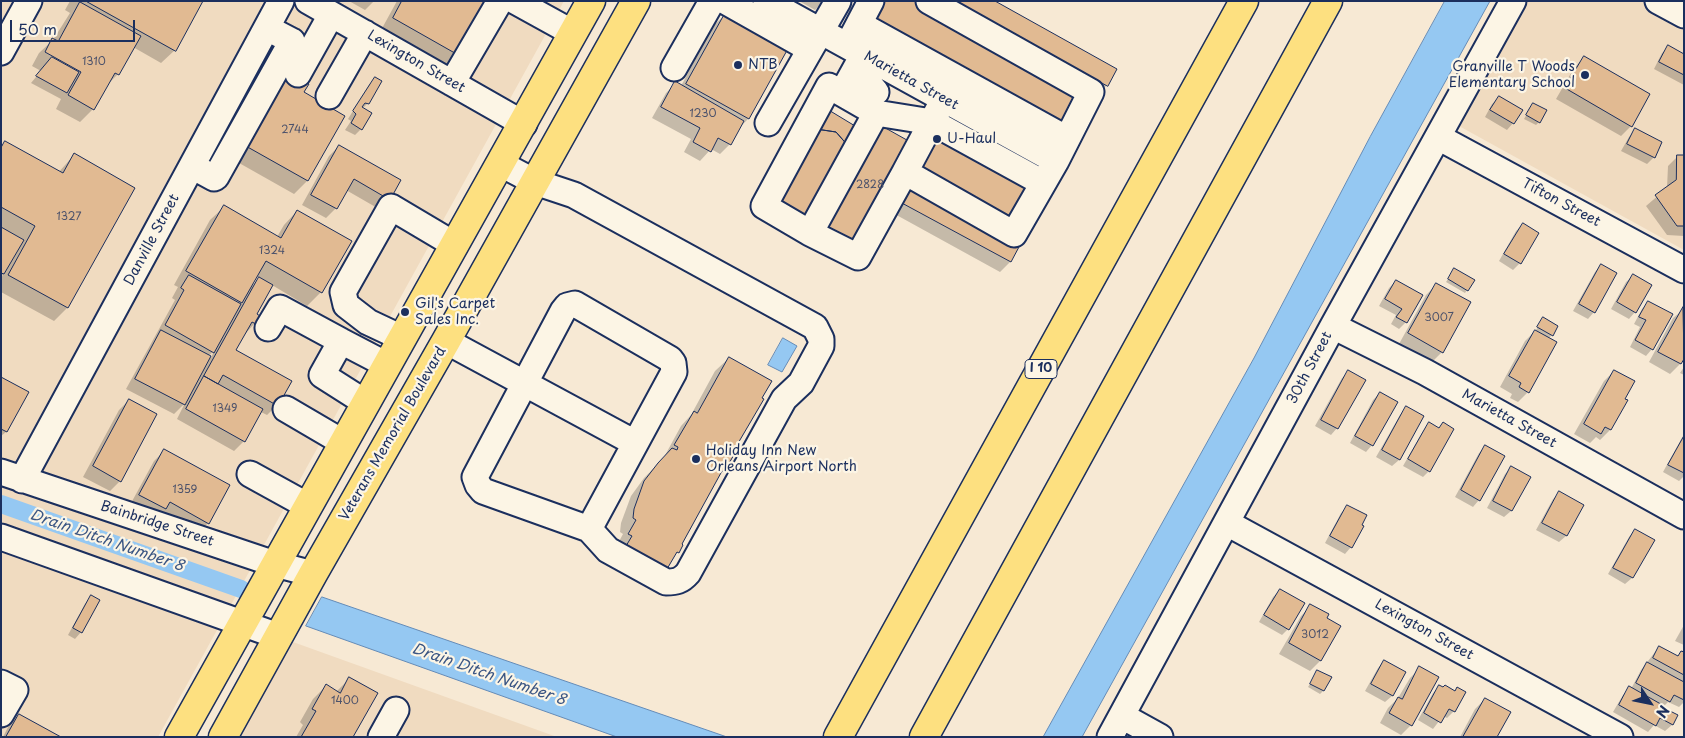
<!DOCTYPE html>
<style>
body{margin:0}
#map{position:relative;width:1685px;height:738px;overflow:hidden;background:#f7e9d4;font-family:"Playpen Sans",sans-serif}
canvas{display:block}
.frame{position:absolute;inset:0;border:2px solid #1b2f5e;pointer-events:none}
.north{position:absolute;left:1625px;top:678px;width:50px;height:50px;-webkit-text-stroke:4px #fcf5e5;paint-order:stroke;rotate:124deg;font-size:14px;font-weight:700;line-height:20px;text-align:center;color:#1b2f5e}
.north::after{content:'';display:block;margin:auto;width:18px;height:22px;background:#1b2f5e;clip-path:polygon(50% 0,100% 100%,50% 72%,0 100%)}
.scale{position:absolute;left:10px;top:20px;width:125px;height:22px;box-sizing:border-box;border:2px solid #1b2f5e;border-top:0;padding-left:6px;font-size:15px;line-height:18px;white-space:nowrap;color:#1b2f5e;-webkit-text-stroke:4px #fcf5e5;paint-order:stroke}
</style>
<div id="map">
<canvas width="1685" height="738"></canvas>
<div class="frame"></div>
<div class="north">N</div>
<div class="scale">50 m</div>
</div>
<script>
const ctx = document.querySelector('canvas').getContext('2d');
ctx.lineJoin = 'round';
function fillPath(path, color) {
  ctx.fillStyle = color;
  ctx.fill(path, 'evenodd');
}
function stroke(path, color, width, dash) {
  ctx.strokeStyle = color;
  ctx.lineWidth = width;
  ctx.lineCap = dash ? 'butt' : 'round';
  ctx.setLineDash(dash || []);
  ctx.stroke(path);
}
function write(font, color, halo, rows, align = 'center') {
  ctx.font = font + ' "Playpen Sans",sans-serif';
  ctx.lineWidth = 4.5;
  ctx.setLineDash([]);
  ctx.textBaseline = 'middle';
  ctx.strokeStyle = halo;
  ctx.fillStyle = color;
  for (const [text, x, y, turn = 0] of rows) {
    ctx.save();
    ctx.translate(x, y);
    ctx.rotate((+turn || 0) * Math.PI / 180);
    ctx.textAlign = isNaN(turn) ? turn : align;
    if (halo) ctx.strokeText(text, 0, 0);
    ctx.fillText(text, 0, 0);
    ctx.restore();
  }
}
fillPath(new Path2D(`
 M1 1H564L158 737H1Z
 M1528 1H1643L1684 24V250L1459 126Z
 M293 642 557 737H238Z`), '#f0dbc0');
const water = new Path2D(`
 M1445 1H1490L1082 737H1043L1254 358 1370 137Z
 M783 338 797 346 782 372 768 365Z
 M322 597 727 737H617L306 626Z`);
fillPath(water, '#95c8f2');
stroke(water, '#648bb7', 1);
fillPath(new Path2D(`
 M70 1H201L175 50 161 63 133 47 118 74 106 86 93 109 80 122 56 109 61 99 31 83 41 71 32 66 39 53 53 40 70 13 65 10Z
 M349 1H374L365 10Z
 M397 1H490L446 68 380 32Z
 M799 1H824L815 10Z
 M992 1 1107 85 1093 98 857 33Z
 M728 12 788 46 748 119 738 129 730 144 720 154 711 149 700 161 684 152 691 139 652 118 666 93 676 83 681 86 714 25Z
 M1669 47 1684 55V85L1654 69 1662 53Z
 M1584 58 1631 126 1621 136 1556 99 1574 68Z
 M376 79 368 103 362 109 361 129 355 135 345 130 351 121 348 119 369 85Z
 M302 92 344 116 307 181 294 194 232 159Z
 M1499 98 1513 123 1507 130 1485 117 1492 104Z
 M1531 107 1539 122 1536 125 1524 119Z
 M820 118 810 217 768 209Z
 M1635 130 1654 157 1647 164 1621 151 1629 137Z
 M5 143 58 173 74 155 134 188 67 308 54 321 1 292V278L3 275 1 276V147Z
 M913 145 858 242 813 239Z
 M339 146 399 181 379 209 346 190 336 208 326 218 302 205 329 156Z
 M1678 156H1684V236L1667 235 1646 206 1667 188 1668 166Z
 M910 185 1018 245 1010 262 1000 272 891 212Z
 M224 207 277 237 284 225 297 211 321 292 307 306 272 285 255 315 259 316 255 323 245 334 235 351 277 405 267 415 261 412 244 441 234 451 177 419 185 403 174 414 126 389 175 300 172 298 178 287 174 285 210 220ZM256 276 259 278 251 287ZM214 351 211 358 208 356Z
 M1523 224 1520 263 1513 270 1499 261 1516 231Z
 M1601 265 1594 312 1588 319 1573 311 1595 272Z
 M1452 273 1467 290 1465 293 1446 282Z
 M1633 276 1635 312 1629 319 1611 309 1626 282Z
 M1396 281 1421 295 1406 322 1399 329 1391 324 1396 315 1379 306 1389 288Z
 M1436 285 1442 352 1432 362 1399 344 1426 295Z
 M1648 303 1652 349 1646 356 1630 347 1640 327 1634 324 1642 309Z
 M1684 309V356L1680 364 1670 374 1649 362 1673 318Z
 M1543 319 1552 335 1548 339 1528 392 1518 402 1510 398 1512 394 1500 387 1525 341 1536 330Z
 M729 358 761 399 735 446 723 471 717 478 678 552 673 556 616 547 623 534 620 532 621 523 631 496 644 478 663 459 681 426 691 415 715 371Z
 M1684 367V375L1680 373Z
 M1614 371 1624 399 1610 430 1600 440 1596 437 1590 443 1574 434 1604 381Z
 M1348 372 1337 428 1331 435 1315 426 1342 378Z
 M1 378 28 393 6 432 1 436Z
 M1380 393 1372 445 1366 452 1350 443 1373 400Z
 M129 400 120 481 110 491 83 477 119 410Z
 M1406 408 1422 417 1399 460 1392 466 1376 457 1400 415Z
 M1429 424 1438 429 1443 424 1429 471 1423 477 1403 466 1423 431Z
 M1684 434V476L1679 481 1663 472Z
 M1485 447 1479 500 1473 507 1455 497 1479 453Z
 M164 451 208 523 198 533 130 505 154 461Z
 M1511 468 1529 477 1511 511 1504 517 1487 508 1505 474Z
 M1560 493 1583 506 1566 536 1559 542 1536 530 1553 499Z
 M1348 506 1351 547 1345 554 1325 543 1341 513Z
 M1635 530 1653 540 1632 578 1625 584 1608 574 1629 537Z
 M1280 590 1288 629 1282 635 1259 622 1273 597Z
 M91 597 81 632 75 639 68 635 85 604Z
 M1311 606 1325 619 1339 626 1320 661 1310 671 1279 654 1301 616Z
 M1684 625V645L1675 641Z
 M1659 647 1677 657 1684 649V702L1679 707 1668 702 1663 707 1664 709 1676 716 1672 725 1665 731 1654 725 1648 732 1613 712 1623 695 1630 688 1631 689 1641 670Z
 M1384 661 1405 672 1392 696 1385 702 1365 691 1378 668Z
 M1420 668 1411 725 1401 735 1380 723 1388 708 1398 698 1410 678Z
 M1318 671 1323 691 1320 694 1308 687Z
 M350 678 351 737H296L303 725 300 722 313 699 326 686 336 692Z
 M1439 687 1454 711 1447 718 1443 716 1433 729 1418 720 1433 693Z
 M1485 699 1496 737H1460L1475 709Z
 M19 715 58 737H3L9 725Z`), '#0003');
stroke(new Path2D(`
 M1 504 241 589`), '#95c8f2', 18);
const building = new Path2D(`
 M86 1H203L176 51Z
 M402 1H491L460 56 393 18Z
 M880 1H918L1082 92 1063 126 870 20Z
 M954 1H995L1117 69 1108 86Z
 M80 2 141 36 119 75 115 73 94 110 68 95 81 72 45 52 52 38 58 41Z
 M727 10 790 45 749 119 686 84Z
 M1668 45 1684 54V75L1659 62Z
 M1584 56 1650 94 1632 127 1565 88Z
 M52 57 79 72 67 93 36 76Z
 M286 71 309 84 304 92 345 116 308 181 244 145Z
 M375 77 382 81 369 104 365 103 362 107 372 113 362 130 351 123 356 114 353 111Z
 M675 81 744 121 731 145 718 138 711 152 693 142 700 128 661 107Z
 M1499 96 1523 110 1514 124 1490 110Z
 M1533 103 1547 110 1540 123 1526 115Z
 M827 109 860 129 850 148 836 132 816 129Z
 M880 125 914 144 859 243 825 225Z
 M1635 128 1662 142 1655 158 1627 144Z
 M816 129 836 132 850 148 811 218 777 199Z
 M938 136 1031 187 1012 221 919 169Z
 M5 141 63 173 74 153 135 188 68 308 8 275 35 226 1 207V148Z
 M339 145 401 180 390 200 354 179 337 209 311 195Z
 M1677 155H1684V226H1677L1655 195 1676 180Z
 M910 184 1020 245 1011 262 900 202Z
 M224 205 281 238 297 210 352 241 322 293 266 261 242 303 186 271Z
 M1523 223 1539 233 1521 264 1504 254Z
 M1 227 24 240 4 274 1 273Z
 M1601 264 1617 273 1595 313 1579 304Z
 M1454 268 1475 280 1468 291 1448 279Z
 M1633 274 1652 285 1636 313 1617 302Z
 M189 275 241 304 214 353 165 325 184 290 181 288Z
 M259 277 273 285 257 314 260 316 256 324 252 322 236 350 292 381 278 406 223 375 218 384 204 376Z
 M1396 280 1423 295 1407 323 1396 317 1402 309 1385 299Z
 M1436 283 1471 302 1443 353 1408 333Z
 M1648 301 1673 314 1653 350 1635 340 1646 320 1639 317Z
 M1683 307 1684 359 1681 364 1658 352Z
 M1543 317 1558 326 1553 336 1537 327Z
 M161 330 211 356 185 405 135 379Z
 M1535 330 1557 342 1529 393 1519 387 1521 383 1509 376Z
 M729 357 772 381 762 398 764 399 737 445 739 446 724 472 722 471 682 544 683 545 679 553 677 552 667 569 626 546 632 536 628 534 636 520 633 518 634 509 644 481 658 463 672 448 677 450 678 447 674 445 694 411 697 413Z
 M1348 370 1366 380 1338 429 1321 420Z
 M1614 370 1635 381 1625 399 1628 400 1611 430 1605 427 1601 434 1584 424Z
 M204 376 263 409 245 442 186 409Z
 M1 377 29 392 7 432 1 429Z
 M1380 392 1398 402 1373 446 1355 436Z
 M129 399 157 414 121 482 93 466Z
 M1406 406 1424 416 1400 460 1382 450Z
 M1429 422 1439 428 1443 422 1454 429 1430 472 1408 459Z
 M1684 436V473L1668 465Z
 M1485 445 1505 456 1480 501 1461 490Z
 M164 449 230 485 209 524 170 502 166 509 139 495Z
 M1511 466 1531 477 1512 511 1493 501Z
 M1559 491 1584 505 1567 536 1542 523Z
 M1347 505 1367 515 1362 525 1364 526 1352 548 1330 536Z
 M1635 529 1655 540 1633 578 1613 568Z
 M1280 589 1305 603 1289 630 1264 615Z
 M91 595 100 600 82 633 73 628Z
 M1310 604 1329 614 1327 618 1341 626 1321 661 1289 643Z
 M1659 646 1678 656 1681 651 1684 652V675L1653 658Z
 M1384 660 1406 672 1393 696 1371 684Z
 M1647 662 1684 682V700L1674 695 1670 702 1636 683Z
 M1419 666 1439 677 1412 726 1389 713 1398 697 1402 699Z
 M1317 670 1332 677 1324 691 1310 684Z
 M349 677 378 693 353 737H301L316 711 312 709 326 684 340 693Z
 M1439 685 1443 687 1445 685 1455 691 1457 687 1466 692 1455 712 1449 709 1441 723 1424 713Z
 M1629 686 1666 707V709L1678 715 1673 725 1660 718 1656 726 1619 705Z
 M1485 698 1511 712 1497 737H1463Z
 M19 714 61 737H6Z`);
fillPath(building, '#e1ba92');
stroke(building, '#1b2f5e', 1);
const minor = new Path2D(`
 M308 1 524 124
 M515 1 573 33
 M725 1 810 49
 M766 1 1056 161
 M929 1 1091 92 1056 161 1014 234 905 172 944 99
 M1658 1 1684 15
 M859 24 1067 139
 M851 39 871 1
 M1 52 29 1
 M674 68 712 1
 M856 68 876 92
 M298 74 331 15
 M452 83 500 1
 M842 93 863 55
 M329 96 365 33
 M876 113 829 86 764 206 810 233 876 113 932 122 1043 183
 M768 123 838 1
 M1438 137 1684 270
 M501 164 535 182 574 195 815 327 821 339V346L801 383 784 399 688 573C681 581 676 582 666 582L608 550 589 529 483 491 478 485 475 477 563 311 567 306 575 304 670 359 673 363 674 372 589 529
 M192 166 214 178 216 177 292 41 267 28
 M810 233 858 257 905 172
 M1333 326 1425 372 1684 516
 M268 328 280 308 341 341
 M402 338 368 322 346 305 343 292 391 207 455 245
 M446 341 635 443
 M366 403 322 375 341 341 387 365
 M286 409 344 443
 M1 472 275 564 313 574
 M250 474 308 506
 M22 480 281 1
 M1227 523 1620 737
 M1 537 278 636
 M1 683 15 690 1 714
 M1122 716 1160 737
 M381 737 396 710
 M1110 737 1333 326 1513 1`);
const major = new Path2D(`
 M179 737 591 1
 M223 737 313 574 446 341 636 1`);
const highway = new Path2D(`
 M838 737 1244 1
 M924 737 1328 1`);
stroke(minor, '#1b2f5e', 29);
stroke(major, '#1b2f5e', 31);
stroke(highway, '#1b2f5e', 31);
stroke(minor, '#fcf5e5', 25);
stroke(major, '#fde080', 28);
stroke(highway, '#fde080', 28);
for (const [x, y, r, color] of [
 [738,65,5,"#1b2f5e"],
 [1585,75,5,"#1b2f5e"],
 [937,139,5,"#1b2f5e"],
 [405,312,5,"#1b2f5e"],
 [696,459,5,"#1b2f5e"]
]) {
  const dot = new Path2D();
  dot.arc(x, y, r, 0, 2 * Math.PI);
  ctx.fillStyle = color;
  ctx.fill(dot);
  stroke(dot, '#fcf5e5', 2);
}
write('11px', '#4c526b', null, [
 ["1310",94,62],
 ["1230",703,114],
 ["2744",295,130],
 ["2828",870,185],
 ["1327",69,217],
 ["1324",272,251],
 ["3007",1439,318],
 ["1349",225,409],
 ["1359",185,490],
 ["3012",1315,635],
 ["1400",345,701]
]);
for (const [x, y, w] of [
 [1041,369,32]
]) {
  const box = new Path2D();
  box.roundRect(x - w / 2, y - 9.5, w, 19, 4);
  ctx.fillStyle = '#fcf5e5';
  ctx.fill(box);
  stroke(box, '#1b2f5e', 1);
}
write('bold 12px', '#1b2f5e', null, [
 ["I 10",1041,369]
]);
write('14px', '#1b2f5e', '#fcf5e5', [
 ["Lexington Street",416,62,30],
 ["Marietta Street",911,81,29],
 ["Tifton Street",1561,203,28],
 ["Danville Street",152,240,-62],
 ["30th Street",1310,368,-62],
 ["Marietta Street",1509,419,29],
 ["Veterans Memorial Boulevard",393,434,-60],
 ["Bainbridge Street",157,524,18],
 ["Lexington Street",1424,630,29]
]);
write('14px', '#1b2f5e', '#fcf5e5', [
 ["NTB",748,65],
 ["Granville T Woods",1575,67,"right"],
 ["Elementary School",1575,83,"right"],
 ["U-Haul",947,139],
 ["Gil's Carpet",415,304],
 ["Sales Inc.",415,320],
 ["Holiday Inn New",706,451],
 ["Orleans Airport North",706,467]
], 'left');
write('italic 15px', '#3a5583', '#fcf5e5', [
 ["Drain Ditch Number 8",107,541,19],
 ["Drain Ditch Number 8",489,675,19]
]);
</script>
